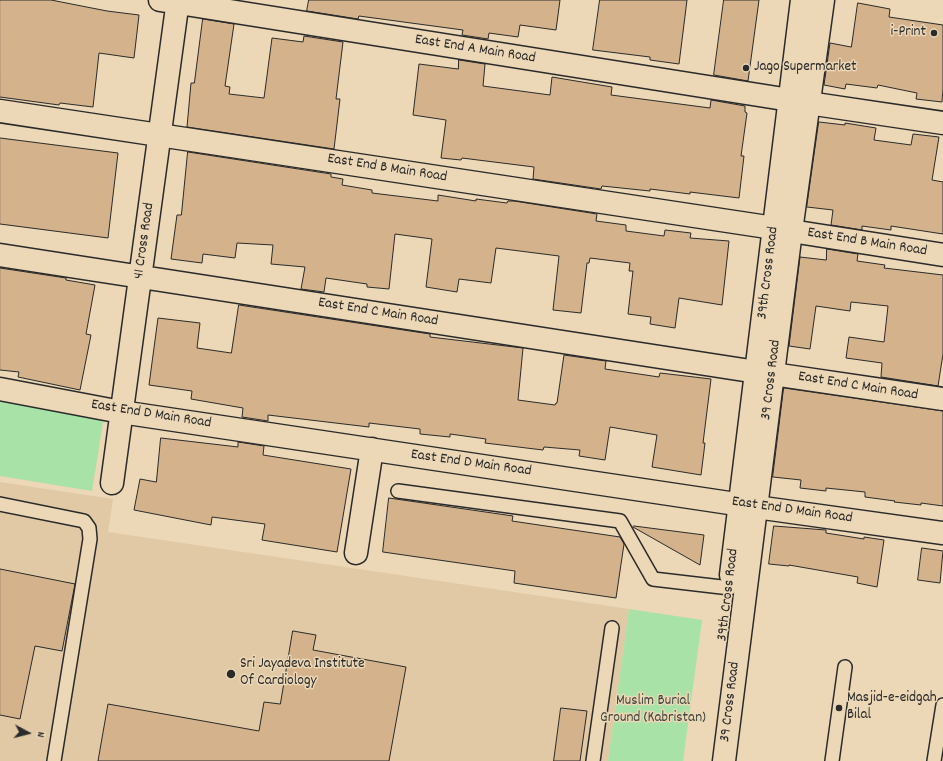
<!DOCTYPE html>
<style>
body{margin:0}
#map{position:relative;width:943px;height:761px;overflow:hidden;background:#ecd7b6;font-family:Dekko,sans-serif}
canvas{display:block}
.north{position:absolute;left:8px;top:713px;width:40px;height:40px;-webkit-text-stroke:3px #ecd7b6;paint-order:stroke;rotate:97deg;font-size:11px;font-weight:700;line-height:16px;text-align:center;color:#2b2b2b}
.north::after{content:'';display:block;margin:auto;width:14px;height:18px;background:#2b2b2b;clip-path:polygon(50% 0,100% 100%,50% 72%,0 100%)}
</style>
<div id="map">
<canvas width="943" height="761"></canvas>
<div class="north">N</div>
</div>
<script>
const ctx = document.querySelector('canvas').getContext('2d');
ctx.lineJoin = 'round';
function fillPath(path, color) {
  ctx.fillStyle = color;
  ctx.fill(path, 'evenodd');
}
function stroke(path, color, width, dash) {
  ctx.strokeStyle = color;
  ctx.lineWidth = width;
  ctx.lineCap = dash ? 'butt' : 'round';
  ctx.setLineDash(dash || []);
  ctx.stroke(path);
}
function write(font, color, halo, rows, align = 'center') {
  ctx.font = font + ' Dekko,sans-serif';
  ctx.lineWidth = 3;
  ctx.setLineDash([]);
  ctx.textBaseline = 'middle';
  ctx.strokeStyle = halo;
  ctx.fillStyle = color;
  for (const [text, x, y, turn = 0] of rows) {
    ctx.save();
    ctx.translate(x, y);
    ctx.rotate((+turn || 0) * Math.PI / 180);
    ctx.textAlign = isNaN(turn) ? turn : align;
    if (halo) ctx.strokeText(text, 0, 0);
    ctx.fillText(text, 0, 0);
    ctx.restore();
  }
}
fillPath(new Path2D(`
 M0 482 113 499 108 532 629 609 608 761H0Z`), '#e1c9a6');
fillPath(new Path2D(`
 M0 400 104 416 92 491 0 476Z
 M629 609 702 620 683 761H608Z`), '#a8e2a7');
const building = new Path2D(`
 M0 0H51L107 11 139 15 134 58 99 53 93 107 60 103 59 105 0 97Z
 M309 0H560L556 30 520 25 518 37 489 33 488 39 462 35 463 30 359 16 358 19 307 11Z
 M600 0H687L679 64 650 60V57L593 50Z
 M724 0H759L748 81 714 75Z
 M858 3 890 9 889 17 943 25V89L942 102 916 99 917 93 878 85 877 88 846 84 845 89 824 85 830 43 851 47Z
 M203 19 234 24 225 86 230 87 229 94 264 98 272 38 303 42 304 36 343 42 336 99H340L334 149 187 127 191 83H194Z
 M459 60 485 64 483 86 550 95 552 77 612 87 611 95 710 108 711 100 745 106V112L747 113 741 156H744L739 198 690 192V194L650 189V191L602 186 601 189 533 179 534 167 462 158 461 160 441 158 446 120 413 115 419 64 458 69Z
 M819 122 845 125V123L876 128 874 140 911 145 913 134 939 137 932 180 943 182V234L891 226V230L862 226V230L831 225 833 210 807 207Z
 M0 138 118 153 108 238 0 224Z
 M188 152 331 174V177L343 179 342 185 372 190V193L438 201V195L476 201V199L507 203 508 201H514L597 214 596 221 626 225V231L664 236 665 230 691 233 690 238 729 241 722 305 679 298 675 328 650 324 651 317 628 314 633 271H629L630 263 590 258 589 263H587L581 313 553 310 559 256 496 248 491 283 459 279 457 292 426 287 432 239 395 234 389 289 367 287V284L326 278 324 292 301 289 305 267 271 264 273 245 237 243 235 258 203 254 202 263 171 259 177 215H181Z
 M827 249 858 254 857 261 885 265 884 268 943 275V354L938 386 881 377 882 363 846 358 849 337 884 342 888 306 851 302 850 311 816 306 810 349 789 346 800 257 826 260Z
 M0 268 66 278V280L95 285 86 334 91 335 80 390 18 377 19 372 0 370Z
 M239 305 430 334V337L523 348 518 400 555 405 556 403H557L564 355 606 361 605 369 659 377 660 373 711 379 703 443H705L701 475 652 467 657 435 610 427 605 460 579 456 580 450 544 447 543 450 485 443 486 439 450 434V437L420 434V429L369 423V427L268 415V421L242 417 243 408 191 399 192 391 149 385 158 318 200 323 197 348 231 353Z
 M784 388 943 411V506L921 503V505L894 502 895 501 865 497V492L826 488V491L800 488 801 480 773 477Z
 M161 438 238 447V442L264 446 263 455 351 469 337 552 262 540 265 524 212 517 211 525 134 510 140 479 156 482Z
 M389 498 513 516 512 521 620 537 624 544 616 598 514 583 515 571 383 552Z
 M634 526 704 535 700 565 633 527Z
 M774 526 826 530V533L864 539V537L884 540 877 587 857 583 858 577 789 565V566L769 564Z
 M922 548 943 551 940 583 918 580Z
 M0 569 75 584 62 651 35 646 20 719 0 715Z
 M293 631 316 635 313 650 406 667 389 761H98L108 704 259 731 264 702 280 704Z
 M561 708 587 711 580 761H554Z`);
fillPath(building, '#d4b28b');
stroke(building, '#2b2b2b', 1);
const lane = new Path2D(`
 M398 491 620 521 653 579 730 588
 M0 504 84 521 89 528 90 539 54 761
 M593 761 612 628
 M832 761 845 667
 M934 761 943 705`);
const street = new Path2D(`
 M160 0 790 100
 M808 103 943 123
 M0 111 159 135 774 228
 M791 231 943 255
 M0 255 757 372
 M773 374 943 399
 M0 389 121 412 756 507 943 533
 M112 483 178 0
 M356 553 372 449`);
const secondary = new Path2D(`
 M731 575 802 0
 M724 761 791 231 823 0`);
stroke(lane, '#2b2b2b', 16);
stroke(street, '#2b2b2b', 25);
stroke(secondary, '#2b2b2b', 25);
stroke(lane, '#ecd7b6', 13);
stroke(street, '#ecd7b6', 22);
stroke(secondary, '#ecd7b6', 22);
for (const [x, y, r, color] of [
 [934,33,4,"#2b2b2b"],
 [746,68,4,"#2b2b2b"],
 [231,674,5,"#2b2b2b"],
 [839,708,4,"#2b2b2b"]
]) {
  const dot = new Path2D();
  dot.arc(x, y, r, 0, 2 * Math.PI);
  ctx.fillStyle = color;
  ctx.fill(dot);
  stroke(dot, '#ecd7b6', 1.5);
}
write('15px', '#2b2b2b', '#ecd7b6', [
 ["i-Print",926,33,"right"],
 ["Jago Supermarket",754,68],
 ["Sri Jayadeva Institute",240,665],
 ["Of Cardiology",240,682],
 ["Masjid-e-eidgah",847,699],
 ["Bilal",847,716]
], 'left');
write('15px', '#2b2b2b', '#ecd7b6', [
 ["East End A Main Road",475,50,9],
 ["East End B Main Road",387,169,9],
 ["41 Cross Road",145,241,-82],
 ["East End B Main Road",867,243,9],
 ["39th Cross Road",769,273,-83],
 ["East End C Main Road",378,313,9],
 ["39 Cross Road",772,380,-83],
 ["East End C Main Road",858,387,9],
 ["East End D Main Road",151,415,9],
 ["East End D Main Road",471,464,8],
 ["East End D Main Road",792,511,8],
 ["39th Cross Road",729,595,-83],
 ["39 Cross Road",731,702,-83]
]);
write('15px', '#3e463e', '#ecd7b6', [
 ["Muslim Burial",653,702],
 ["Ground (Kabristan)",653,719]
]);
</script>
